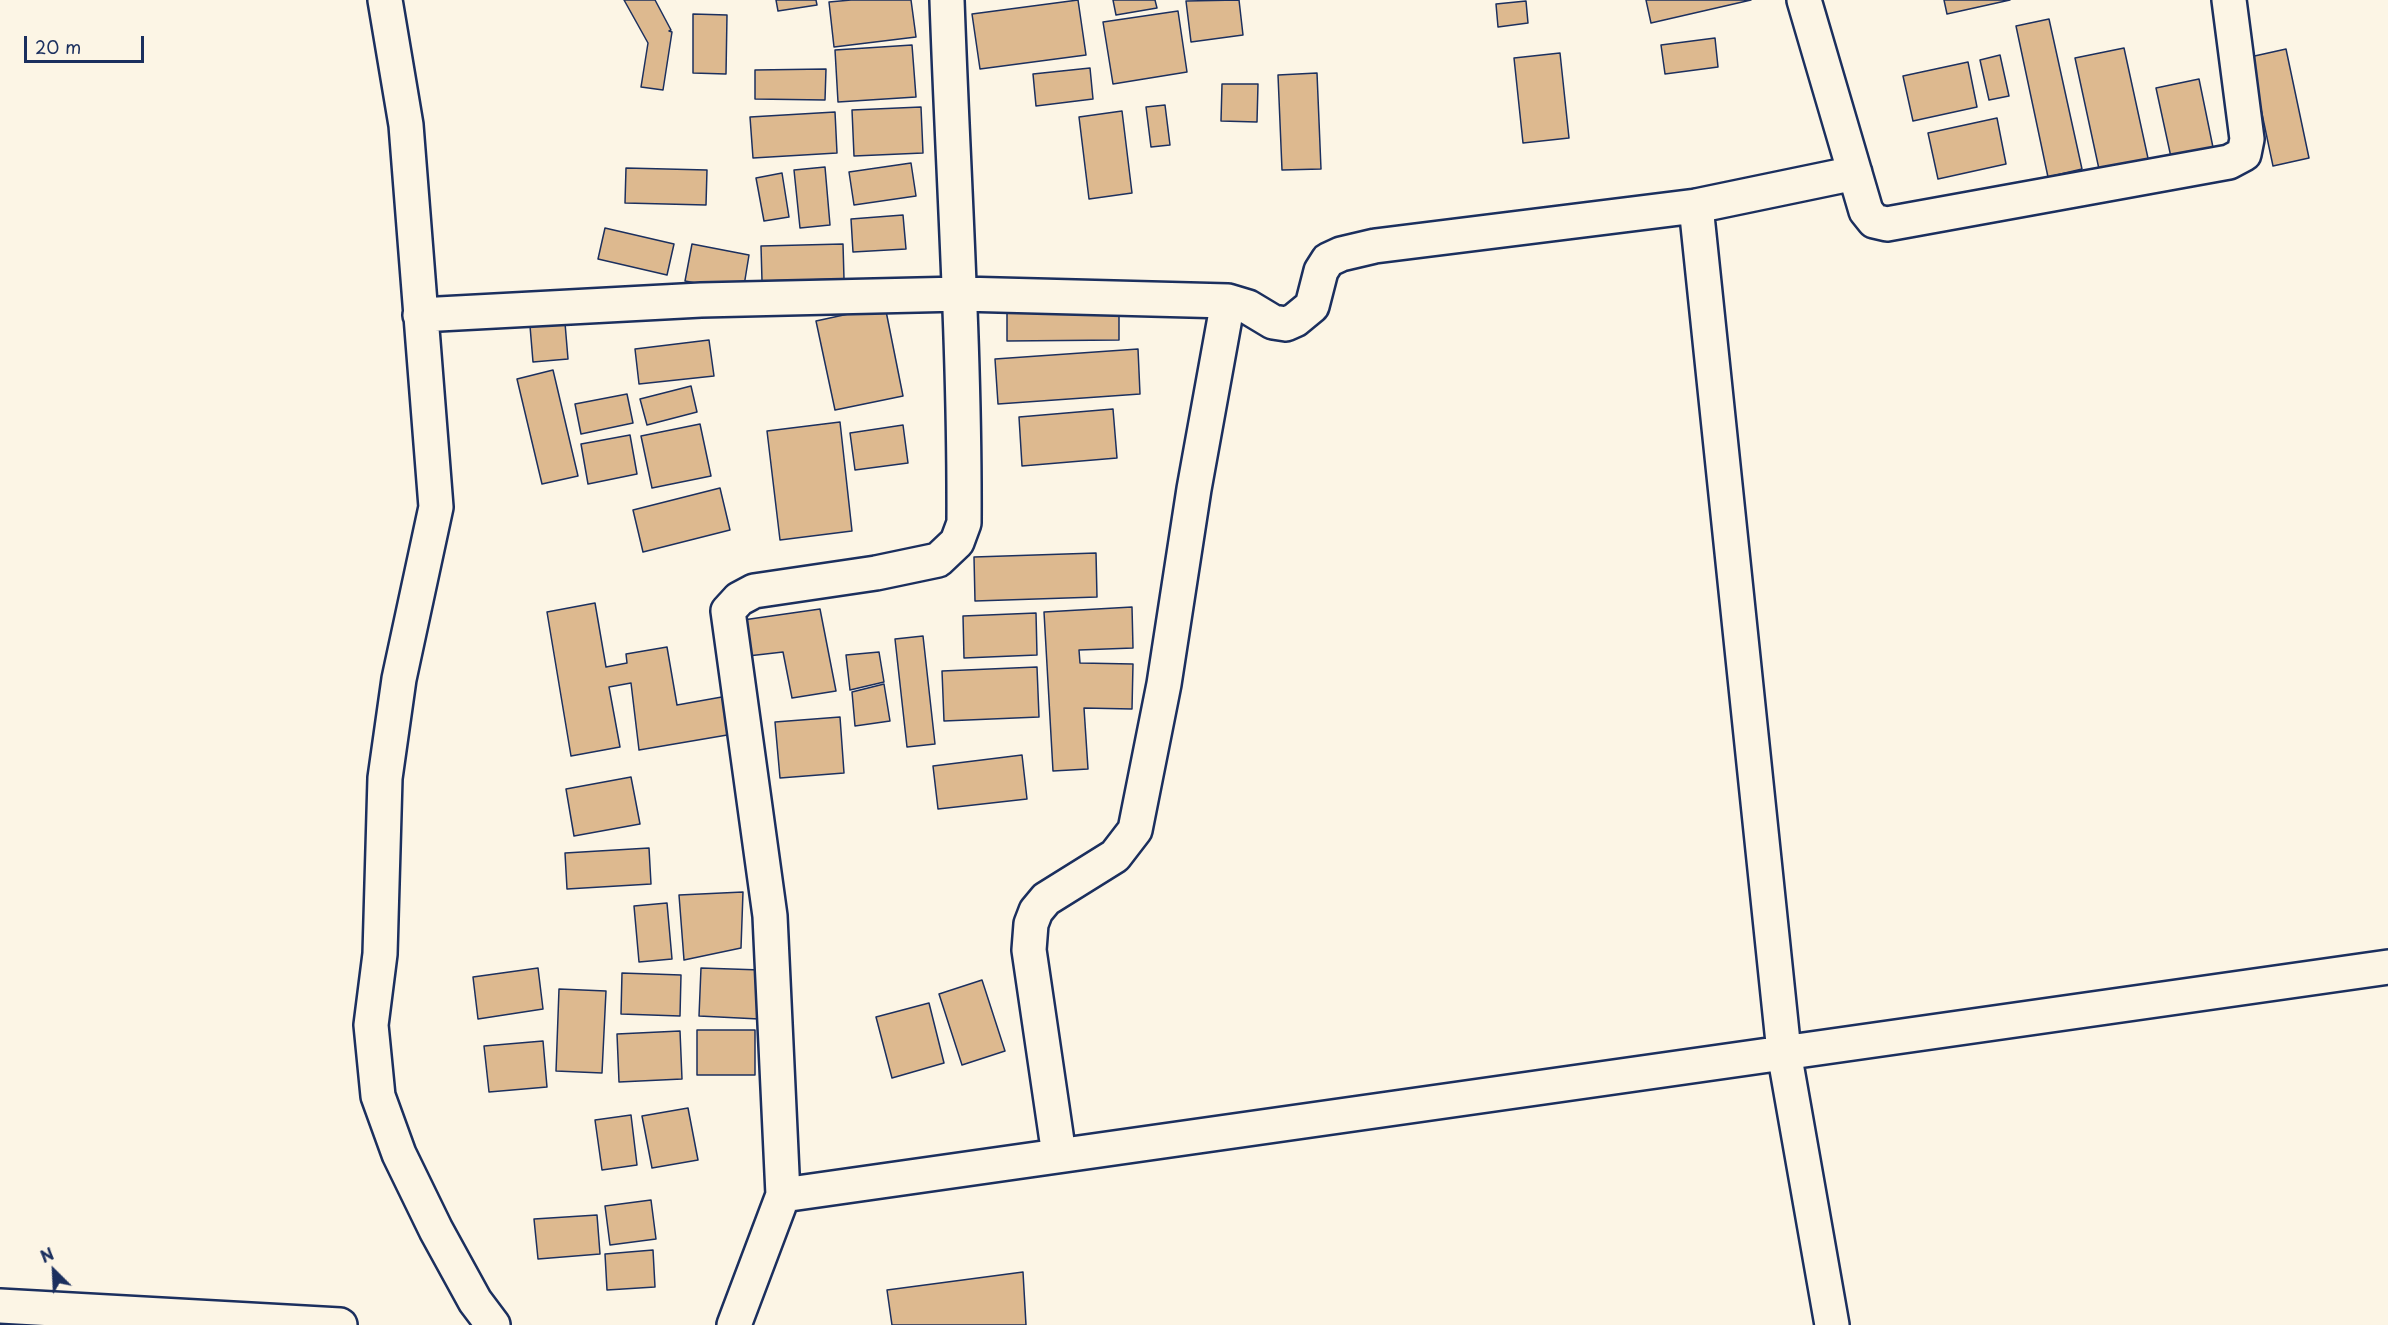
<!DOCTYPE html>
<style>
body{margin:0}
#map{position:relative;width:2388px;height:1325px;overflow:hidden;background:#fcf5e5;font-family:"Playpen Sans",sans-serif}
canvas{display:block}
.north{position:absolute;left:24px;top:1241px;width:60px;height:60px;-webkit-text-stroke:4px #fcf5e5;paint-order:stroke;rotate:336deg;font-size:16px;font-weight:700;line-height:24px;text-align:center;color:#1b2f5e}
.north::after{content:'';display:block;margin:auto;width:21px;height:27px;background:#1b2f5e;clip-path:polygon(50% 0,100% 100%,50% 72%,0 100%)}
.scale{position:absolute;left:24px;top:36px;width:120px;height:27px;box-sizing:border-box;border:3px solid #1b2f5e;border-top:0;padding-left:8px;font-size:18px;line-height:21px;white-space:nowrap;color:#1b2f5e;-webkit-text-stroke:4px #fcf5e5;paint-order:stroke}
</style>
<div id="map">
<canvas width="2388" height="1325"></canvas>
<div class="north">N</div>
<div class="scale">20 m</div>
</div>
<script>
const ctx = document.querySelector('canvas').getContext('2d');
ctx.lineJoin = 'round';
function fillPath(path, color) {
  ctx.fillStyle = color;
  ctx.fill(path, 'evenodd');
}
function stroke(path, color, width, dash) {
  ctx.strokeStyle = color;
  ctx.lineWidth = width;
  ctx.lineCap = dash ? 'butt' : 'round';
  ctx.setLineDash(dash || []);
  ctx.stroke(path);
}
const building = new Path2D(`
 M624 0H655L671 30 669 31 672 32 663 90 641 87 648 43Z
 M776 0H816L817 5 778 11Z
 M851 0H911L916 37 834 47 829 2Z
 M1078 0 1086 55 980 69 972 14Z
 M1113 0H1155L1157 8 1116 15Z
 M1239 0 1243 35 1191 42 1186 1Z
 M1646 0H1751L1651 23Z
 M1944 0H2010L1947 14Z
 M1526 1 1528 23 1498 27 1496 4Z
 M1178 11 1187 72 1113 84 1103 22Z
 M693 14 727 15 726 74 693 73Z
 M2049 19 2082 169 2048 177 2016 26Z
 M1715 38 1718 67 1665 74 1661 45Z
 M912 45 916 97 838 102 835 50Z
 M2124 48 2151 172 2102 183 2075 58Z
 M2286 49 2309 158 2273 166 2250 57Z
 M1560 53 1569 138 1523 143 1514 58Z
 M2000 55 2009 96 1989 100 1980 60Z
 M1968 62 1977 107 1913 121 1903 76Z
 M1090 68 1093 99 1036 106 1033 74Z
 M826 69 825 100 755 99V70Z
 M1317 73 1321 169 1282 170 1278 75Z
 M2199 79 2216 162 2174 171 2156 88Z
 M1222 84H1258L1257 122 1221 121Z
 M1165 105 1170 145 1151 147 1146 107Z
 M921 107 923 153 854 156 852 110Z
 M1122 111 1132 193 1089 199 1079 117Z
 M835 112 837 153 753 158 750 117Z
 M1997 118 2006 164 1938 179 1928 133Z
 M911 163 916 196 854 205 849 172Z
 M825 167 830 225 800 228 794 170Z
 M626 168 707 170 706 205 625 203Z
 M782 173 789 217 764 221 756 178Z
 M903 215 906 249 853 252 851 219Z
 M605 228 674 244 667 275 598 259Z
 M692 244 749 255 743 292 685 281Z
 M843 244 844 279 762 281 761 246Z
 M1119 302V340L1007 341V303Z
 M885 306 903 396 835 410 816 321Z
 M564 311 568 359 533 362 529 314Z
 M709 340 714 376 639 384 635 349Z
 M1138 349 1140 394 998 404 995 359Z
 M553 370 578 476 542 484 517 379Z
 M691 386 697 412 647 425 640 399Z
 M627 394 633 423 581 434 575 404Z
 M1113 409 1117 458 1022 466 1019 417Z
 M840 422 852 531 780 540 767 431Z
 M700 424 711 476 652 488 641 436Z
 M903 425 908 463 855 470 850 433Z
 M630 435 637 474 588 484 581 444Z
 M720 488 730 530 643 552 633 510Z
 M1096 553 1097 597 975 601 974 557Z
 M595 603 606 667 627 663 626 654 667 647 677 705 733 695 739 733 639 750 631 683 609 687 620 747 571 756 547 612Z
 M1132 607 1133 648 1079 650 1080 663 1133 664 1132 709 1084 708 1088 769 1053 771 1044 612Z
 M820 609 836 691 792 698 783 652 748 656 743 620Z
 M1036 613 1037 655 964 658 963 616Z
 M923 636 935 744 907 747 895 639Z
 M879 652 884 682 850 690 846 655Z
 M1037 667 1039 717 944 721 942 671Z
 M884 684 890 721 855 726 852 692Z
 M840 717 844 773 780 778 775 722Z
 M1022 755 1027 799 938 809 933 766Z
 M631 777 640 824 574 836 566 789Z
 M649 848 651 884 567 889 565 853Z
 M743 892 741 948 684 960 679 895Z
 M667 903 672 959 639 962 634 906Z
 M538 968 543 1009 478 1019 473 977Z
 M701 968 761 970 759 1019 699 1016Z
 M622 973 681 975 680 1016 621 1014Z
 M982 980 1005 1051 962 1065 939 994Z
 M559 989 606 991 602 1073 556 1071Z
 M929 1003 944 1063 892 1078 876 1017Z
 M697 1030H755V1075H697Z
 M680 1031 682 1079 619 1082 617 1034Z
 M543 1041 547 1087 489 1092 484 1046Z
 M688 1108 698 1160 652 1168 642 1116Z
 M631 1115 637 1165 602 1170 595 1120Z
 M651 1200 656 1239 610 1245 605 1206Z
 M597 1215 600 1254 538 1259 534 1219Z
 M653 1250 655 1287 607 1290 605 1254Z
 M1023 1272 1026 1325H892L887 1290Z`);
fillPath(building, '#ddb98f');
stroke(building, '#1b2f5e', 1.5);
const minor = new Path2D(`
 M385 0 406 125 436 507 399 679 385 778 380 954 371 1025 378 1096 399 1154 436 1230 475 1301 493 1325
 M1804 0 1866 211 1874 221 1887 224 2229 162 2244 154 2247 139 2229 0
 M1696 206 1784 1052 1832 1325
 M420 315 701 300 961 294 1228 301 1248 307 1273 322 1286 324 1295 320 1312 306 1321 271 1328 260 1341 254 1375 246 1696 206 1855 173
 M1059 1155 1029 950 1031 924 1036 911 1046 899 1115 856 1135 830 1164 684 1194 489 1228 301
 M783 1195 2388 967
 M0 1306 340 1325
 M734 1325 783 1195 770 916 728 611 739 599 754 591 876 573 938 560 957 542 964 523C965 348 953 175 947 0`);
stroke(minor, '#1b2f5e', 38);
stroke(minor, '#fcf5e5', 33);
</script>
